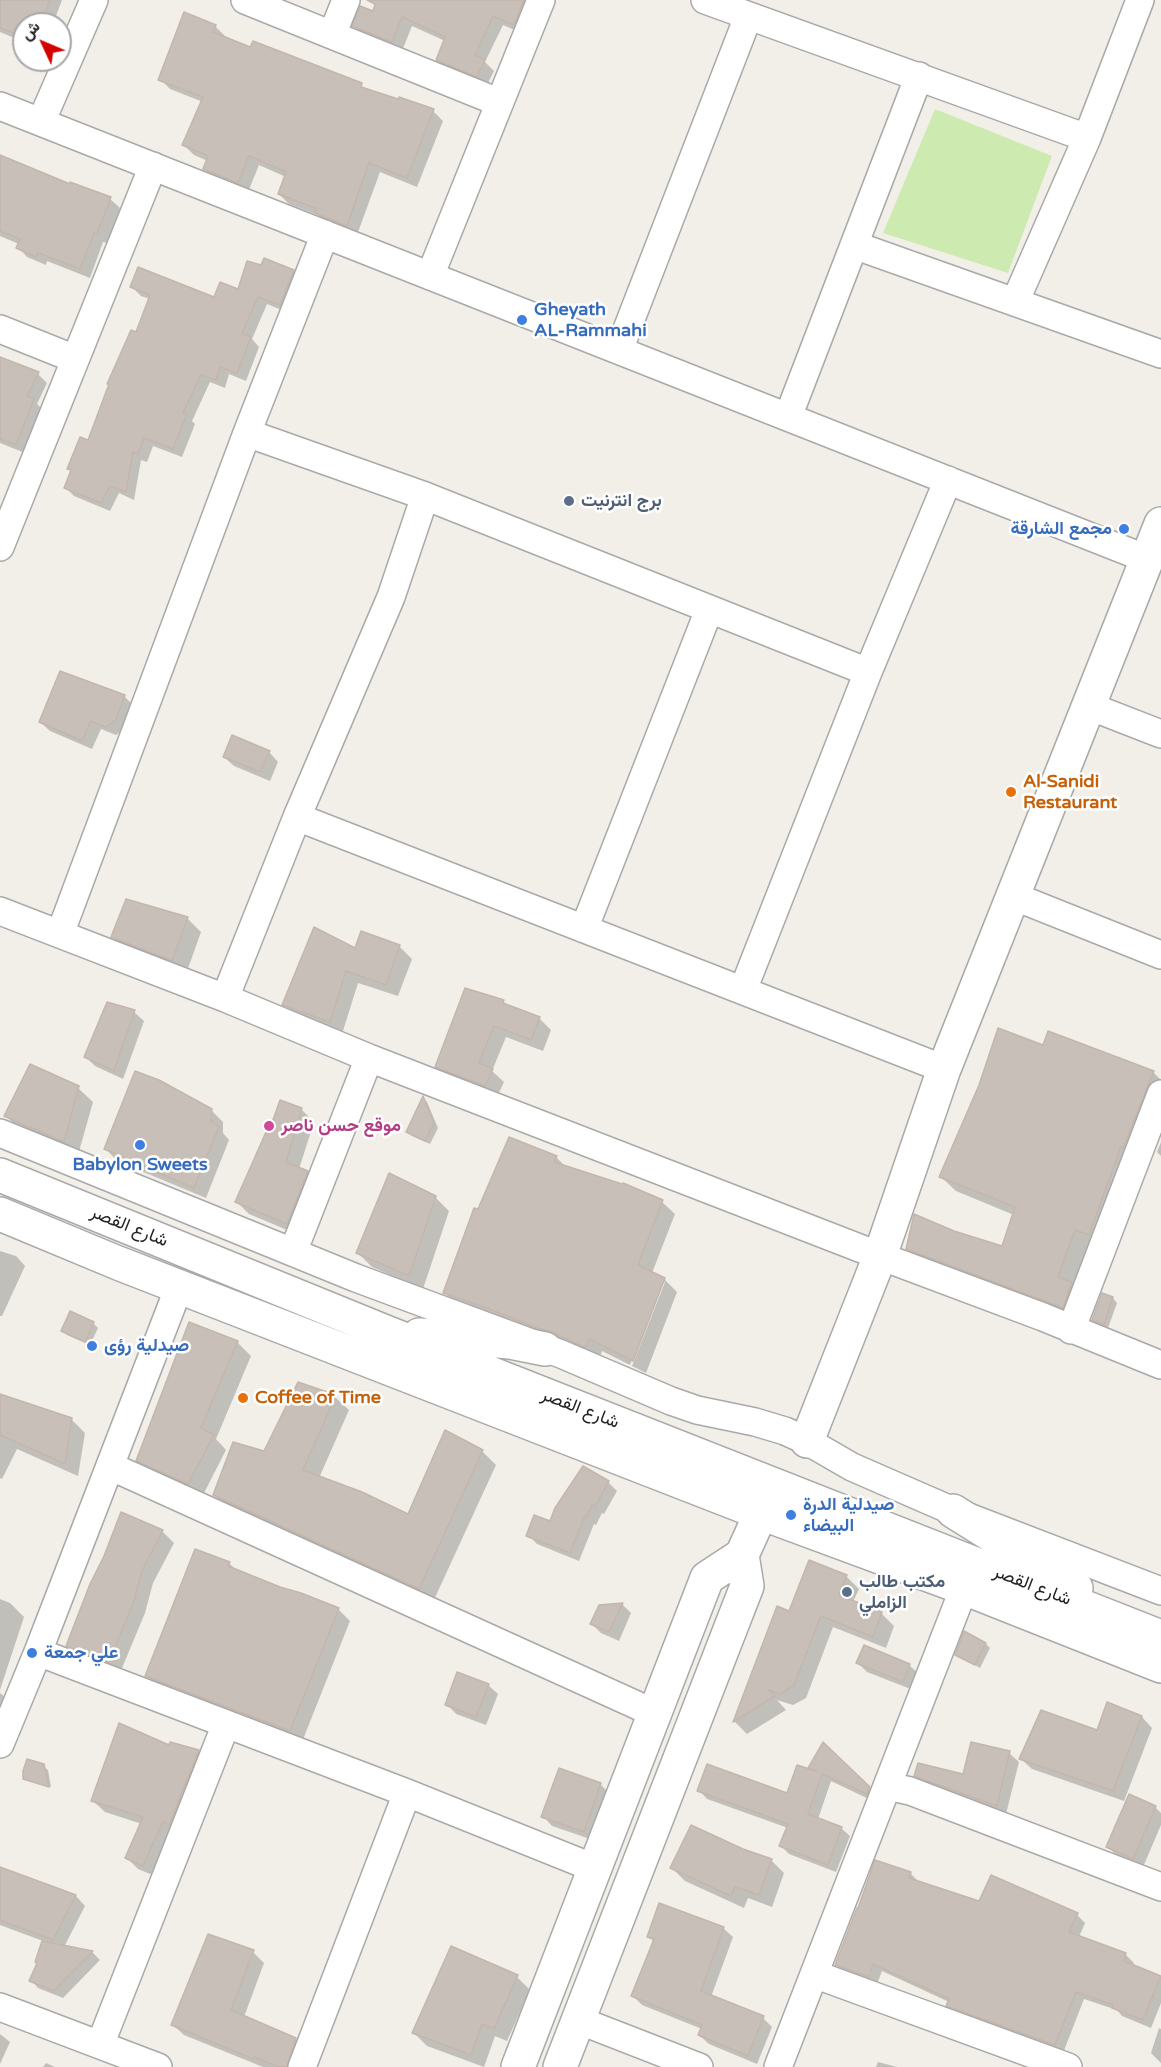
<!DOCTYPE html>
<meta charset="utf-8">
<style>
body{margin:0}
#map{position:relative;width:1161px;height:2067px;overflow:hidden;background:#f2efe9;font-family:"Varela Round",Vazirmatn,sans-serif}
canvas{display:block}
.north{position:absolute;left:12px;top:12px;width:60px;height:60px;box-sizing:border-box;background:#fff;border:2px solid #a7a7a7;border-radius:50%;rotate:314deg;font-size:16px;font-weight:700;line-height:24px;text-align:center;color:#222}
.north::after{content:'';display:block;margin:auto;width:21px;height:27px;background:#d40000;clip-path:polygon(50% 0,100% 100%,50% 72%,0 100%)}
</style>
<div id="map">
<canvas width="1161" height="2067"></canvas>
<div class="north">ش</div>
</div>
<script>
const ctx = document.querySelector('canvas').getContext('2d');
ctx.lineJoin = 'round';
function fillPath(path, color) {
  ctx.fillStyle = color;
  ctx.fill(path, 'evenodd');
}
function stroke(path, color, width, dash) {
  ctx.strokeStyle = color;
  ctx.lineWidth = width;
  ctx.lineCap = dash ? 'butt' : 'round';
  ctx.setLineDash(dash || []);
  ctx.stroke(path);
}
function write(font, color, halo, rows, align = 'center') {
  ctx.font = font + ' "Varela Round",Vazirmatn,sans-serif';
  ctx.lineWidth = 5;
  ctx.setLineDash([]);
  ctx.textBaseline = 'middle';
  ctx.strokeStyle = halo;
  ctx.fillStyle = color;
  for (const [text, x, y, turn = 0] of rows) {
    ctx.save();
    ctx.translate(x, y);
    ctx.rotate((+turn || 0) * Math.PI / 180);
    ctx.textAlign = isNaN(turn) ? turn : align;
    if (halo) ctx.strokeText(text, 0, 0);
    ctx.fillText(text, 0, 0);
    ctx.restore();
  }
}
fillPath(new Path2D(`
 M935 109 1052 156 1008 273 883 233Z`), '#cdebb0');
fillPath(new Path2D(`
 M0 0H62L53 24H24V42L0 32Z
 M379 0H537L524 34 503 25 485 62 494 71 487 85 448 70 438 60 445 41 412 26 402 51 364 36 354 26 374 13Z
 M215 26 225 36V38L251 49 361 85 367 91 433 111 443 121 417 187 380 172 357 235 327 223 318 215 289 204 279 194 286 177 259 165 248 192 215 179 205 169 208 161 194 155 184 145 203 102 170 89 160 79Z
 M0 156 47 176 110 199 120 208 107 243 103 242 90 278 47 261 46 265 27 257 18 247 19 244 0 236Z
 M293 271 302 280 289 313 267 304 252 339 259 347 246 381 229 374 225 388 210 382 192 421 195 424 182 457 153 446 147 462 141 460 134 500 119 493 110 511 74 496 65 487 72 472 69 468 89 442 150 299 141 296 132 287 215 299Z
 M0 359 38 374 47 383 37 404 42 409 25 453 0 443Z
 M124 696 134 706 125 729 116 735 101 729 92 749 50 731 40 722Z
 M269 752 278 762 270 781 234 766 224 757Z
 M187 918 201 932 186 974 127 951 112 937Z
 M399 946 412 959 398 996 358 983 342 1034 296 1017 284 1004 356 950Z
 M503 1002 507 1006 539 1018 551 1030 543 1051 506 1037 492 1071 504 1082 497 1097 448 1078 436 1066Z
 M134 1012 144 1021 123 1079 95 1066 85 1056Z
 M1044 1047 1153 1072 1161 1080V1103L1077 1322 922 1263 908 1248 953 1233 1003 1248 1014 1215 956 1191 941 1177Z
 M78 1088 93 1102 78 1155 20 1130 6 1116Z
 M424 1099 427 1102 438 1128 430 1144 412 1136 408 1132Z
 M281 1102 302 1110 314 1122 299 1169 307 1172 319 1184 299 1235 249 1214 237 1202 268 1136Z
 M211 1110 223 1122V1133L229 1140 206 1198 117 1161 106 1149Z
 M1161 1142V1156L1157 1152Z
 M556 1157 567 1168 662 1202 675 1214 652 1273 664 1279 677 1292 646 1373 632 1366 665 1282H662L630 1365 602 1351 599 1359 457 1306 445 1293 479 1211Z
 M435 1197 449 1211 423 1289 372 1267 358 1253Z
 M0 1251 16 1256 25 1266 2 1316H0Z
 M1113 1298 1117 1303 1108 1328 1098 1324 1094 1319Z
 M71 1313 94 1324 98 1328 90 1345 67 1335 63 1330Z
 M190 1324 238 1343 251 1356 216 1439 226 1450 202 1497 152 1474 138 1460Z
 M0 1396 71 1419 85 1433 78 1476 17 1449 2 1479 0 1478Z
 M335 1397 349 1410 319 1478 409 1516 482 1451 496 1465 433 1602 228 1509 214 1495Z
 M608 1482 617 1491 604 1514 602 1513 596 1525 594 1524 579 1561 537 1544 528 1535 551 1523Z
 M122 1514 162 1531 174 1543 153 1583 145 1613 120 1673 80 1657 68 1645Z
 M229 1563 236 1570 338 1609 350 1621 302 1742 158 1687 147 1676Z
 M846 1576 859 1589 853 1602 882 1614 894 1626 886 1648 833 1627 806 1698 793 1705 777 1700 786 1710 747 1734 735 1722 778 1608 790 1613Z
 M0 1599 10 1603 24 1617 0 1690Z
 M622 1604 631 1613 619 1641 601 1633 592 1624Z
 M986 1644 990 1648 980 1668 957 1654Z
 M858 1663 909 1665 919 1674 913 1690 867 1672Z
 M488 1685 498 1694 486 1725 456 1714 447 1704Z
 M0 1693 6 1698 0 1712Z
 M1142 1717 1152 1728 1124 1801 1032 1769 1021 1759Z
 M823 1744 877 1797 875 1802 831 1781 818 1819 841 1828 850 1836 836 1872 789 1854 781 1846 788 1828 707 1799 699 1790 788 1795 815 1773 810 1767Z
 M170 1747 198 1751 210 1763 155 1876 138 1869 127 1858 142 1824 105 1812 93 1801Z
 M1009 1753 1019 1762 1006 1814 926 1785 916 1775 964 1776Z
 M43 1766 48 1770 51 1787 26 1779Z
 M560 1770 601 1785 610 1794 593 1840 552 1826 543 1816Z
 M1155 1807 1161 1813V1825L1143 1867 1117 1856 1107 1846Z
 M742 1850 771 1860 784 1873 772 1907 748 1898 744 1908 685 1881 672 1868Z
 M2 1869 76 1896 85 1906 64 1947 92 1952 100 1960 63 1998 38 1988 31 1980 39 1964 36 1962 43 1941 0 1925V1877Z
 M910 1873 918 1881 980 1903 1077 1915 1085 1923 1079 1937 1126 1955 1134 1963 1133 1966 1161 1978V2003L1151 2028 1122 2016 1117 2010 1084 1999 1063 2053 956 2013 948 2005 949 2002 882 1971 877 1984 844 1973 836 1964Z
 M723 1928 733 1937 711 1997 763 2018 772 2027 757 2064 709 2044 699 2035 702 2029 642 2005 632 1995 655 1943 648 1936Z
 M451 1948 517 1977 530 1990 507 2041 495 2036 484 2067 427 2046 414 2033Z
 M253 1952 264 1963 244 2017 296 2039 307 2050 300 2067H263L184 2035 172 2024Z
 M1159 2028 1161 2029V2063L1151 2053Z
 M0 2034 10 2042 0 2064Z
 M878 2062 897 2067H876Z
 M46 2063 55 2067H43Z`), '#0003');
const building = new Path2D(`
 M0 0H50L41 24H24V37L0 28Z
 M367 0H524L514 25 493 16 475 55 485 60 477 77 436 60 445 37 402 17 392 42 352 26 360 6 373 11 375 4Z
 M184 12 216 25 213 32 250 47 253 41 362 83 361 87 398 99 399 97 434 109 407 178 369 163 347 226 315 213 317 209 278 194 286 172 249 156 238 183 203 169 208 156 182 145 203 97 158 80Z
 M0 155 70 184V182L111 197 97 234 94 233 80 269 38 253 36 257 16 248 20 239 0 231Z
 M264 258 294 270 280 305 258 297 242 333 251 337 237 373 220 367 216 380 201 375 183 413 187 414 173 449 144 438 138 454 133 452 126 492 110 486 101 503 64 488 71 470 67 469 80 437 88 440 109 384H107L131 330 136 332 150 295 130 287 138 267 214 297 220 282 238 289 247 261 261 265Z
 M0 357 39 372 27 396 34 399 16 445 0 439Z
 M60 671 125 695 116 720 106 727 91 721 82 741 39 722Z
 M232 735 270 751 260 772 223 757Z
 M126 899 188 917 172 961 111 937Z
 M314 927 355 948 361 931 400 945 386 985 346 971 330 1022 282 1005Z
 M465 988 504 1000 503 1003 540 1017 531 1040 494 1026 479 1063 493 1069 485 1086 435 1067Z
 M107 1002 135 1010 114 1071 84 1057Z
 M998 1028 1043 1045 1048 1031 1154 1071 1123 1148 1121 1147 1089 1235 1075 1230 1058 1277 1072 1282 1063 1308 906 1249 914 1214 954 1231 1002 1246 1015 1207 939 1177 979 1085Z
 M30 1064 79 1086 64 1142 4 1116Z
 M135 1071 159 1080 212 1109 211 1121 219 1127 194 1188 104 1149Z
 M423 1096 434 1123 425 1141 406 1132Z
 M280 1100 302 1108 286 1162 308 1171 287 1224 235 1202 266 1132 268 1134Z
 M509 1137 557 1156 554 1162 622 1184 623 1183 663 1200 638 1265 665 1278 633 1361 589 1339 586 1348 549 1331 537 1328 487 1308 443 1293 474 1208 478 1209Z
 M389 1173 436 1196 409 1276 356 1253Z
 M1102 1293 1113 1297 1104 1325 1092 1320Z
 M70 1311 94 1322 85 1342 61 1331Z
 M189 1322 238 1341 201 1428 214 1435 188 1484 136 1461Z
 M298 1382 336 1395 303 1470 362 1492 408 1514 445 1430 483 1450 419 1589 213 1495 233 1442 264 1451Z
 M0 1394 72 1418 65 1464 0 1435Z
 M583 1466 609 1481 595 1507 592 1505 587 1517 585 1516 570 1553 526 1536 534 1515 550 1521 555 1508Z
 M121 1512 163 1530 142 1571 134 1601 109 1662 66 1646 90 1584 104 1556Z
 M195 1549 230 1562 228 1566 280 1587 301 1593 339 1608 290 1731 145 1676Z
 M809 1560 847 1575 839 1595 882 1612 873 1637 821 1616 794 1685 780 1694 768 1690 775 1696 733 1722 777 1606 789 1611Z
 M623 1603 609 1632 590 1624 599 1605Z
 M964 1631 986 1643 975 1665 955 1655Z
 M864 1645 910 1664 903 1682 856 1663Z
 M457 1672 489 1684 476 1717 445 1705Z
 M1107 1702 1142 1716 1113 1791 1019 1759 1041 1710 1097 1730Z
 M119 1723 169 1745 170 1742 199 1750 169 1825 163 1821 143 1866 125 1858 143 1817 91 1801Z
 M823 1742 870 1787 867 1794 822 1774 808 1814 842 1827 828 1865 779 1846 788 1824 697 1791 707 1764 787 1793 797 1765 816 1771 808 1768Z
 M971 1742 1010 1751 997 1806 914 1776 918 1763 963 1774Z
 M27 1759 44 1764 49 1787 23 1779V1771Z
 M559 1768 601 1783 584 1832 541 1817Z
 M1129 1794 1156 1806 1133 1859 1106 1847Z
 M691 1825 743 1849 772 1859 759 1895 735 1887 731 1896 670 1868Z
 M875 1860 911 1872 909 1878 979 1901 991 1875 1078 1913 1069 1932 1126 1953 1124 1961 1161 1976 1143 2020 1112 2008 1113 2005 1076 1992 1055 2045 946 2006 949 1999 873 1964 869 1977 835 1965 857 1908H858Z
 M0 1867 76 1895 53 1940 0 1920Z
 M659 1903 724 1927 701 1991 764 2016 748 2056 698 2035 702 2025 631 1996 654 1939 647 1937Z
 M208 1934 254 1950 231 2010 296 2038 287 2067H278L254 2057 253 2059 171 2025Z
 M42 1941 93 1951 54 1991 29 1981 37 1963 35 1962Z
 M451 1946 518 1975 494 2029 482 2024 471 2055 412 2033Z`);
fillPath(building, '#c7bfb8');
stroke(building, '#c4b6ab', 1.5);
const minor = new Path2D(`
 M245 0 498 102
 M705 0 1087 138
 M332 35 346 0
 M0 106 1147 559
 M41 122 94 0
 M854 245 1161 354
 M430 276 541 0
 M1015 302 1087 138 1140 0
 M0 329 75 359
 M619 350 748 17
 M788 417 919 76
 M247 433 425 496 868 672
 M0 547 153 166
 M1089 706 1161 734
 M297 817 944 1069
 M1013 896 1161 955
 M0 911 225 998 369 1058 880 1256 1043 1317 1161 1365
 M584 929 709 610
 M60 934 247 433 325 234
 M743 990 868 672 948 480
 M225 998 297 817 391 597 425 496
 M0 1133 356 1278 561 1354 671 1401 697 1410 755 1422 785 1431 807 1441 852 1467 953 1511 1161 1591
 M293 1252 369 1058
 M1071 1330 1161 1094
 M110 1466 654 1713
 M38 1652 407 1793 594 1868
 M0 1744 38 1652 179 1287
 M888 1786 910 1791 1161 1887
 M814 1974 1068 2067
 M0 2007 158 2067
 M578 2020 699 2067
 M100 2045 226 1724
 M302 2067 407 1793
 M778 2067 964 1588`);
const tertiary = new Path2D(`
 M0 1175 388 1333 1161 1637
 M0 1214 118 1263 761 1513 964 1588 1161 1666
 M419 1335 510 1342 545 1349
 M807 1441 880 1256 944 1069 1161 524
 M953 1511 1076 1588
 M518 2067 707 1578 742 1555 761 1513
 M560 2067 747 1586 742 1555`);
stroke(minor, '#a9a9a9', 30);
stroke(tertiary, '#a9a9a9', 36);
stroke(minor, '#fff', 27);
stroke(tertiary, '#fff', 33);
for (const [x, y, r, color] of [
 [522,320,6,"#3f7fe0"],
 [569,501,6,"#5c6f8a"],
 [1124,529,6,"#3f7fe0"],
 [1011,792,6,"#e8710a"],
 [269,1126,6,"#d1479c"],
 [140,1145,6,"#3f7fe0"],
 [92,1346,6,"#3f7fe0"],
 [243,1398,6,"#e8710a"],
 [791,1515,6,"#3f7fe0"],
 [847,1592,6,"#5c6f8a"],
 [32,1653,6,"#3f7fe0"]
]) {
  const dot = new Path2D();
  dot.arc(x, y, r, 0, 2 * Math.PI);
  ctx.fillStyle = color;
  ctx.fill(dot);
  stroke(dot, '#fff', 2);
}
write('bold 18px', '#366cbe', '#fff', [
 ["Gheyath",534,310],
 ["AL-Rammahi",534,331],
 ["مجمع الشارقة",1112,529,"right"],
 ["Babylon Sweets",140,1165,"center"],
 ["صيدلية رؤى",104,1346],
 ["صيدلية الدرة",803,1505],
 ["البيضاء",803,1526],
 ["علي جمعة",44,1653]
], 'left');
write('bold 18px', '#4e5e75', '#fff', [
 ["برج انترنيت",581,501],
 ["مكتب طالب",859,1582],
 ["الزاملي",859,1603]
], 'left');
write('bold 18px', '#c56008', '#fff', [
 ["Al-Sanidi",1023,782],
 ["Restaurant",1023,803],
 ["Coffee of Time",255,1398]
], 'left');
write('bold 18px', '#b23c85', '#fff', [
 ["موقع حسن ناصر",281,1126]
], 'left');
write('18px', '#222', '#fff', [
 ["شارع القصر",129,1227,22],
 ["شارع القصر",580,1409,21],
 ["شارع القصر",1032,1586,21]
]);
</script>
